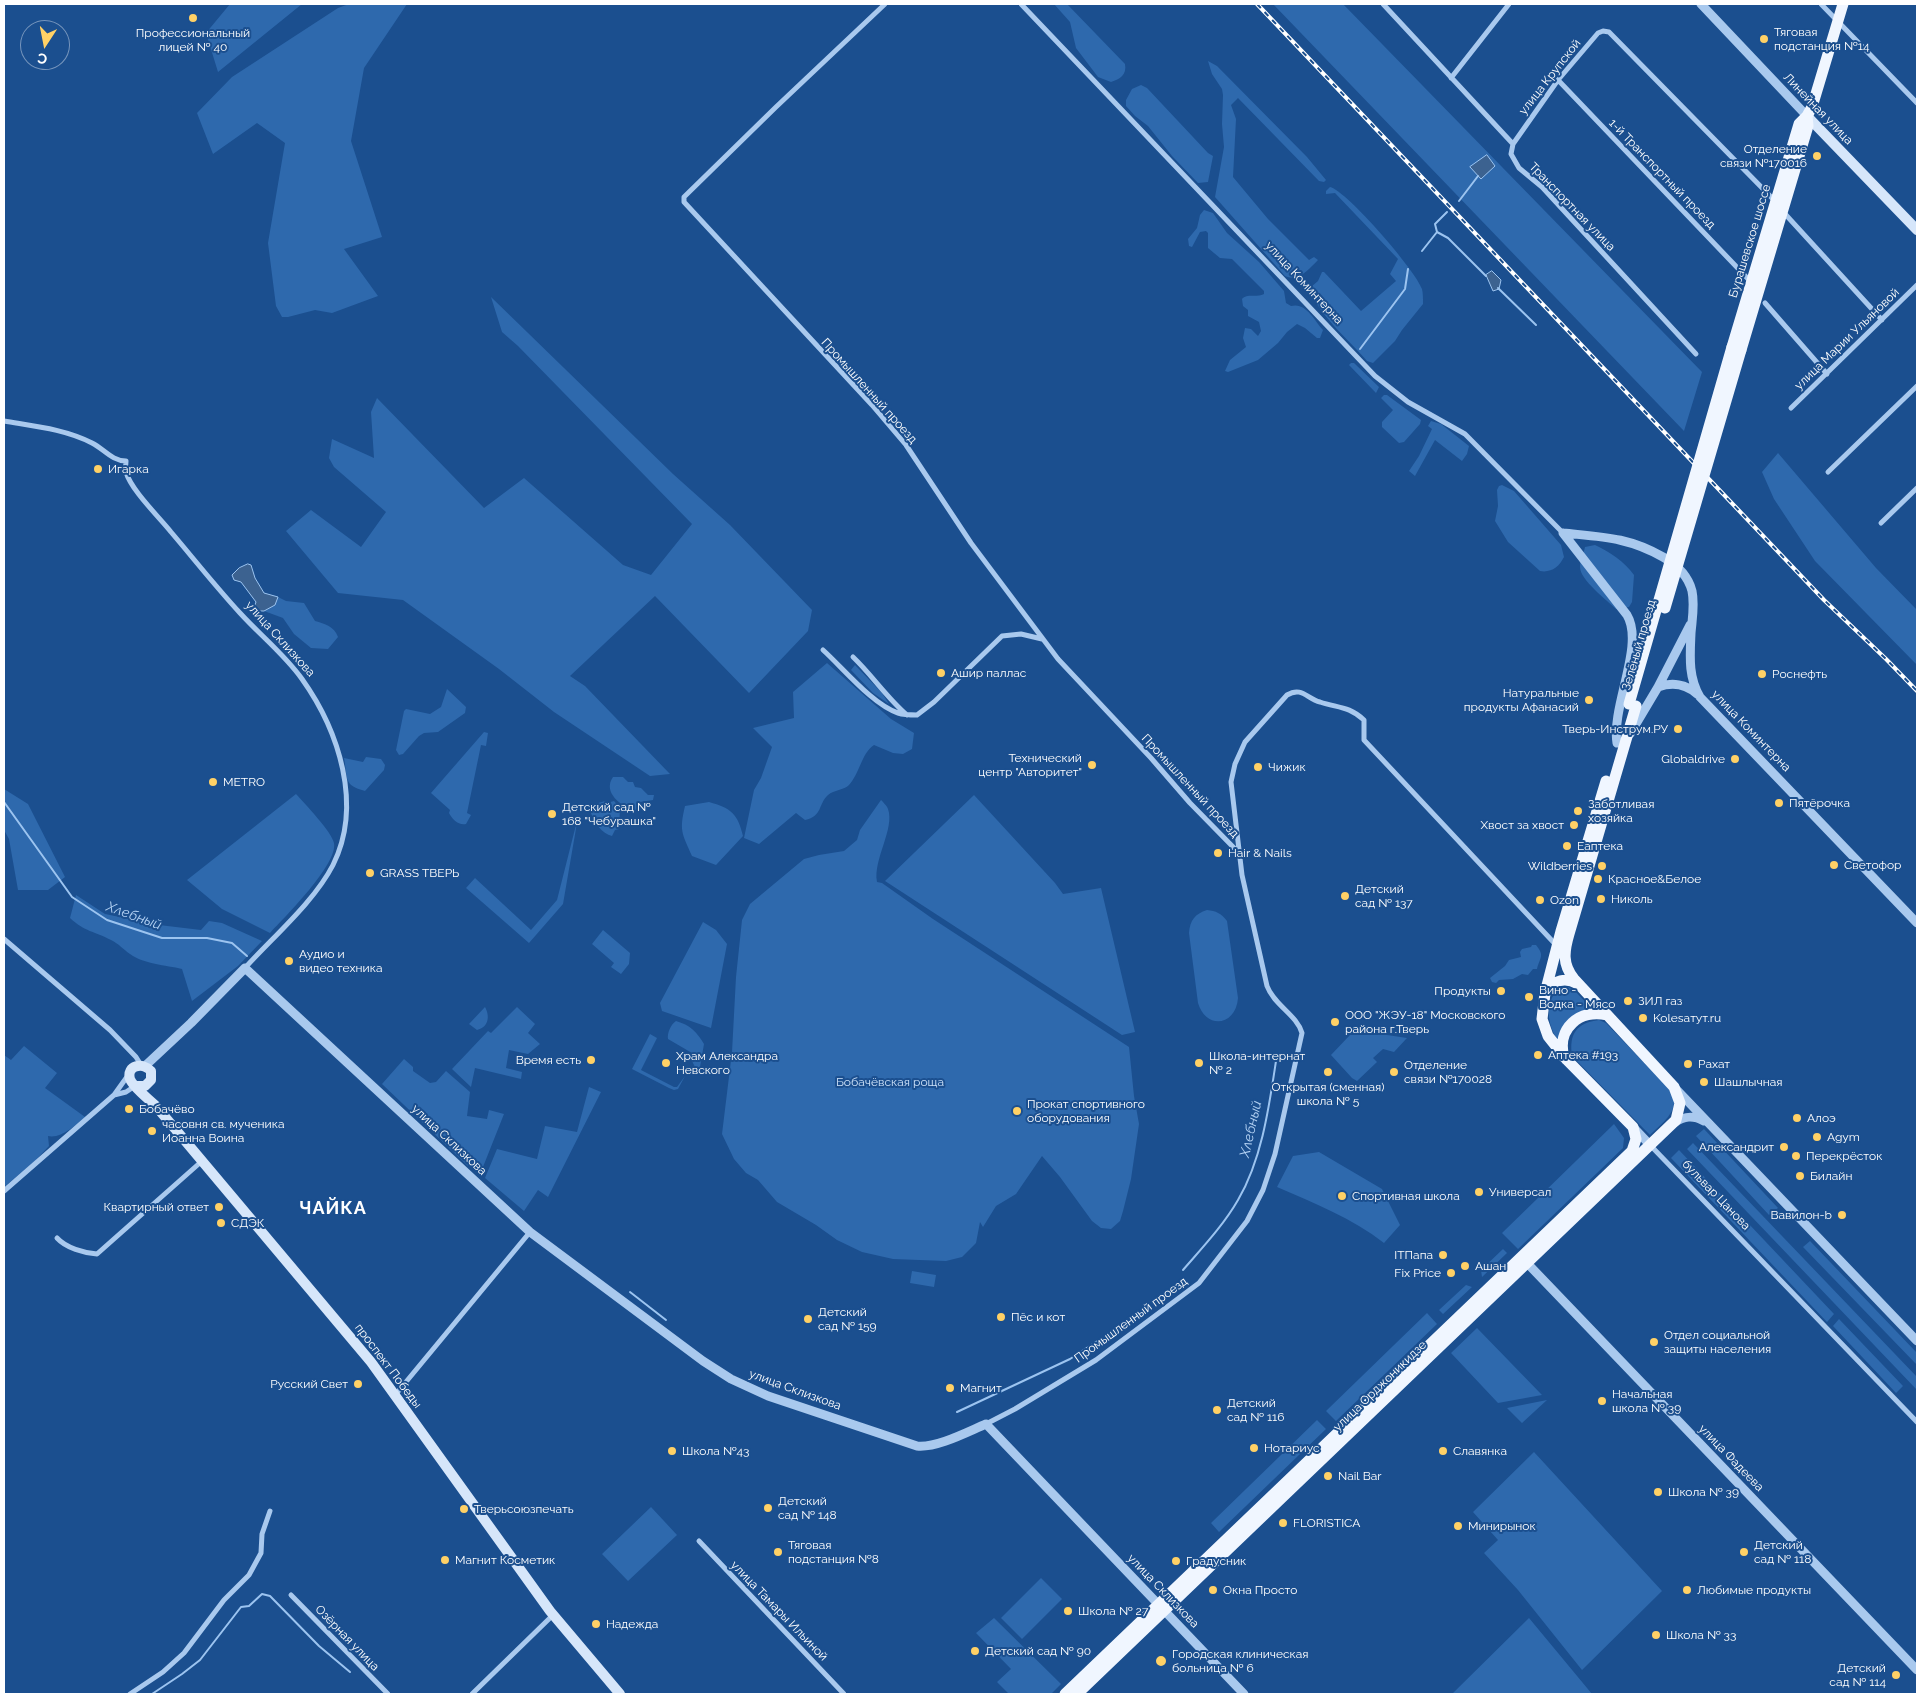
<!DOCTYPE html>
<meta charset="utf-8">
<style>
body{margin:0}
#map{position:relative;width:1921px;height:1698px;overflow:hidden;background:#1b4f8f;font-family:Raleway,sans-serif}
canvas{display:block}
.frame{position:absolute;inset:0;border:5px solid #fff;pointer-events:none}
.north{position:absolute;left:20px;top:20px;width:50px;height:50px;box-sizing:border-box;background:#1b4f8f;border:1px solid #7695bc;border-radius:50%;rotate:191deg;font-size:14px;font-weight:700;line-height:20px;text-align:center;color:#fff}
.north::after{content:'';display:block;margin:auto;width:18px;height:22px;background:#ffd166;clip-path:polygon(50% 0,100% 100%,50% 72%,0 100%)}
</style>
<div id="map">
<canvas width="1921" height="1698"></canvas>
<div class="frame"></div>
<div class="north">С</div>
</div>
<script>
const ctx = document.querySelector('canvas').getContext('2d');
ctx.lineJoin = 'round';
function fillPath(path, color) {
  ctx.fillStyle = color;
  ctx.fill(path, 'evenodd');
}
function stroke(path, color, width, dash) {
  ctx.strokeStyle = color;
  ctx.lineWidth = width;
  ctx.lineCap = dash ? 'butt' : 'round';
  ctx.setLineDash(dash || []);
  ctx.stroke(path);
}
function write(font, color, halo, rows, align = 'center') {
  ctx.font = font + ' Raleway,sans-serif';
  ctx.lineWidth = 4;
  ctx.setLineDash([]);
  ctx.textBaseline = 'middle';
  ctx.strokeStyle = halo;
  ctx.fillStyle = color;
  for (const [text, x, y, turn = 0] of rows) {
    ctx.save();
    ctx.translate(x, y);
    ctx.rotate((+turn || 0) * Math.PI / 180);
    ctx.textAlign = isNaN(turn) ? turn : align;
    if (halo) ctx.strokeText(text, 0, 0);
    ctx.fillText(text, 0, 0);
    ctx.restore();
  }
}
fillPath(new Path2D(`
 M230 4H302L218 72 206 33Z
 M349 4H407L364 68 351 141 382 237 344 249 378 296 332 313 315 310 288 317H282L276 306 268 243 285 143 257 123 213 154 197 113 232 77 338 8Z
 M1054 4H1067L1125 64C1127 75 1120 79 1111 82L1098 77 1076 48 1070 22Z
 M1273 4H1343L1702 372 1684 431Z
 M1208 61 1217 66 1307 157 1326 180 1324 182 1319 181 1238 98 1231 105 1236 119 1233 177 1268 219 1309 260 1314 257 1318 260C1309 269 1299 282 1285 276L1215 197 1224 147 1222 124 1223 95 1222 89 1212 74Z
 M1141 85 1147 88 1208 153 1213 156 1208 182 1198 183 1172 156 1148 126 1135 116 1126 106V100L1132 89Z
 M1330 187C1347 191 1416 271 1422 289 1423 293 1423 299 1423 304L1402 330 1395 341 1373 363 1367 361C1354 345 1309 306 1311 287L1318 281 1322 272H1324L1361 311 1396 281 1390 274 1398 259 1335 193 1326 194V191Z
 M1204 210 1213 213 1227 233 1259 262 1284 291 1286 303 1291 306C1306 302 1314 320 1323 330L1320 338H1317L1305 328 1297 324 1287 332 1278 343 1258 360 1228 372 1225 371 1230 360 1246 347 1243 338 1245 328 1251 329 1258 336 1261 331 1259 322 1248 316V310L1243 306 1242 299C1247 293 1256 298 1264 294V291L1232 259 1220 258 1208 248V233L1206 231 1200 232 1192 247 1189 246 1188 239 1197 228 1200 215Z
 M491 297 673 474 730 525 812 610 808 631 749 693 655 596 570 676 585 686 670 774 650 776 554 712 499 669 403 600 338 593 286 531 311 510 361 547 386 512 334 467 329 458 332 439 374 458 371 412 377 398 484 508 524 478 623 565 651 575 692 524 518 346 502 332Z
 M1351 363H1354L1379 387 1376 393 1349 365Z
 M1384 395H1387L1421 420 1420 424 1404 442 1399 443 1382 427V422L1393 410 1381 398Z
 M1431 421 1441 424 1469 446 1467 454 1462 461 1435 440 1415 476 1409 471 1419 456 1432 429 1428 426Z
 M1778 453 1876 568 1917 610V665L1815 561 1774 499 1762 472Z
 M1502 485 1514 491 1561 545 1564 557C1559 567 1551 573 1540 571L1508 542 1495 521 1498 506 1497 490 1499 486Z
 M1595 545C1610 552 1624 561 1634 575L1632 602 1629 607 1616 609C1607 600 1580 580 1580 567 1580 560 1584 553 1585 547Z
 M278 597 286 601 304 603 315 621C325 624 334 626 338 637L328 649 311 648 294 634 283 618 264 611 275 605Z
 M827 663 891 719 914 733 912 749 903 754 893 753 874 745C861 754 860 773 849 785 844 790 834 790 828 795 818 804 823 816 805 820L796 813 759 844 744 838 754 790 761 778 772 747 753 728 794 718 793 692Z
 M855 665 882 693 889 704 873 693 851 670Z
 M447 689 466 707 465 713 438 732 424 733 419 736 403 754 399 755 396 750 404 711 406 709 430 714 441 707Z
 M484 732 488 733 486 746 481 745 467 813 471 815 466 824C459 826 452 819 449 813L450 810 431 793Z
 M366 757 381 759 385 765 384 770 365 791C343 785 348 779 344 758L363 762Z
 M613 777H623L628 782H633L635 787 641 788 648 795H654L653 800 640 802 639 808 634 811C622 806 602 793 613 777Z
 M4 789 28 804 65 877 48 890H18L9 839 4 830Z
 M296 794C305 804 332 832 334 843 338 864 285 917 270 933L222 909 187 880Z
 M974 795 1055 883 1063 894 1101 888 1135 1032 1122 1035 885 881Z
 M881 800C883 802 887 806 888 809 895 829 873 859 877 882L882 883 933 919 1129 1047 1134 1096 1139 1124 1131 1179 1123 1211 1120 1221 1111 1229 1101 1228 1092 1221 1060 1177 1042 1156 1016 1194 996 1206 983 1227 980 1222 976 1243 962 1257 946 1261 893 1259 862 1252 837 1240 816 1225 777 1202 758 1180 746 1173 734 1159 722 1134 732 1052 736 977 742 920 750 904 804 859 819 855 844 851 857 840 860 830Z
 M605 801 607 803 614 801 620 808 619 829 615 830 612 836C602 834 594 822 591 813L595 804Z
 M709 802C731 808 738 814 743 836L716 865 692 856C682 833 679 831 685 806Z
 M578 817 563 904 529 943 466 888 475 878 531 930 557 900Z
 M76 895 105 914 159 925 201 930 209 921 222 923 262 941 238 966 192 1001 182 969C166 965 143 964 130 954 123 949 119 944 111 940 94 931 85 932 70 918Z
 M1207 910C1216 911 1221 913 1227 921L1238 998C1236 1026 1206 1030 1198 1003L1189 933C1190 920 1195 914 1207 910Z
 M703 922 716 930 727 944 711 1028 662 1011 660 1003Z
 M603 930 630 953 629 964 621 974 611 967 614 963 592 944Z
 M1532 945H1536C1545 956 1540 957 1537 969H1533L1528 975 1522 974 1513 979 1499 980 1496 983 1492 982 1490 978 1505 966 1509 960 1521 957 1520 952 1522 949 1531 947Z
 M1568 987 1574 990 1593 1010 1559 1042C1548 1026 1545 1009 1555 992Z
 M485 1007C490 1016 489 1027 477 1030L469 1024Z
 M517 1007 535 1024 528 1033 540 1044 528 1054 509 1050 506 1068 522 1072 521 1079 475 1068 471 1087 452 1069 488 1031 491 1033Z
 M1599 1020 1606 1023 1673 1093C1679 1112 1662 1123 1650 1135L1572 1056C1569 1034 1576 1023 1599 1020Z
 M676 1021C690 1025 697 1032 704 1044L700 1067H695L692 1061V1053L668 1039C667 1033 671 1024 676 1021Z
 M650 1034 657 1038 641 1070 674 1087H677L685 1076 678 1089 674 1090 669 1088 632 1069Z
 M1350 1035H1387L1407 1038 1394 1052 1383 1049 1373 1058 1377 1062 1357 1081 1352 1078 1331 1055Z
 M24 1046 57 1073 45 1088 85 1117C76 1125 61 1139 48 1136L49 1146 34 1162 4 1187V1055L11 1060Z
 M404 1059 413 1067V1071L430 1083 436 1082 446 1071 470 1092 467 1116 487 1119 489 1110 504 1114 481 1172 471 1163 468 1166 382 1084Z
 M589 1087 601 1092 548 1197 538 1190 524 1211 485 1178 497 1149 537 1159 545 1126 577 1132Z
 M1614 1124 1624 1138 1623 1148 1518 1249 1502 1233Z
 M1704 1129 1778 1208 1769 1215 1696 1136Z
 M1693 1143 1917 1377V1390L1687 1149Z
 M1679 1150 1834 1314 1827 1322 1671 1158Z
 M1319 1152 1382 1189 1400 1225 1384 1243C1352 1218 1314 1203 1277 1187L1293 1156Z
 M1810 1241 1917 1353V1365L1803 1247Z
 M1503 1249 1507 1253 1482 1277 1481 1270Z
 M912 1271 936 1275 934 1287 910 1283Z
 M1466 1285 1472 1287 1443 1314 1439 1310Z
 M1427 1313 1437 1324 1336 1421 1326 1411Z
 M1839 1319 1903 1386 1896 1393 1833 1326Z
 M1477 1328 1542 1395 1498 1403 1451 1353Z
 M1547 1400 1522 1423 1507 1408Z
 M1317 1420 1326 1429 1219 1532 1211 1523Z
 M1534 1452 1662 1591 1582 1670 1518 1590 1484 1553 1498 1540 1473 1512Z
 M651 1507 677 1535 628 1581 602 1554Z
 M1041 1578 1062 1599 1022 1639 1001 1618Z
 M994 1618 1061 1684 1051 1694H1009L997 1682 1011 1669 976 1633Z
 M1529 1618 1592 1694H1452Z`), '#2e69ad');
const water = new Path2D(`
 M1487 155 1495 166 1481 179 1470 167Z
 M1492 271 1501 280 1499 289 1493 291 1486 275Z
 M248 564 251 565 255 578 264 593 278 597 275 605 264 611H256L254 607 256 602 241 582 234 580 232 575 239 568Z`);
fillPath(water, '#3c6290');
stroke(water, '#9cc4f0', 1);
stroke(new Path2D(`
 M1459 201 1478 176
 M1437 232 1448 238 1486 276
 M1422 251 1437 232 1435 224 1447 212
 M1498 288 1536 325
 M1360 349 1405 289 1408 269
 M4 802 72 897 107 920 162 938H207L232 943 247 956
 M1183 1270C1202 1248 1223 1226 1238 1200 1262 1159 1269 1107 1276 1061
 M630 1292 666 1320
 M957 1412 1070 1359 1102 1338
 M152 1694 182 1674 200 1660 241 1607 249 1606 262 1594 270 1596 319 1646 350 1672`), '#9cc4f0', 2);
stroke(new Path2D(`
 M885 4 776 107 684 197V202L872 405 906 445 971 543 1058 659 1151 758 1190 803 1239 853
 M1021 4 1375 376 1408 402 1465 434 1563 533
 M1383 4 1513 144 1511 154 1519 168 1542 187 1696 354
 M1821 4 1917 103
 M1451 78 1509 4
 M1558 80 1751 282
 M1513 144 1558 80 1598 33 1603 31 1609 32 1773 199 1776 200
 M1782 214 1786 215 1882 320
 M1765 303 1827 374
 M1791 408 1917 285
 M4 421C33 426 65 429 92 443 104 449 112 461 126 461 126 464 125 468 126 472 131 490 159 517 171 532 194 559 216 587 240 613 260 635 285 655 302 679 339 731 363 805 333 865 314 902 273 937 245 968
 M1828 472 1917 386
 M1881 523 1917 488
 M823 650C843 668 873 705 898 713 904 715 911 715 917 715L934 702 1002 636 1021 634 1042 639
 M853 657C872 675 887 698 907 715
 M4 939 110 1030 136 1057 141 1065
 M114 1095 126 1092 135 1086
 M1651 1146 1917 1422
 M4 1191 114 1095 129 1074
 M57 1238C66 1248 84 1253 97 1254L202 1161
 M396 1394 530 1232
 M986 1424 1015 1409 1096 1360 1199 1283 1247 1221 1263 1190 1275 1154 1302 1033C1297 1015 1274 1005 1267 986L1242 875 1231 782 1235 764 1245 742 1287 695C1302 686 1307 699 1320 702 1338 708 1349 706 1364 720V740L1557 946
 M699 1541 844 1694
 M291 1595 388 1694
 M130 1694 163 1672 184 1653 224 1600 249 1575 261 1553 262 1534 270 1511
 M472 1694 553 1615`), '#a9c9ee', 5);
stroke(new Path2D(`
 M1701 4 1807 116
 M1563 533C1602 537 1628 537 1663 557 1677 565 1688 575 1692 591 1695 605 1692 620 1691 633 1690 656 1688 677 1700 697L1917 923
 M1563 533 1627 615C1645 645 1611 707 1617 743
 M1658 687C1672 682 1686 684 1697 694
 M1630 734 1658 687 1690 625
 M145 1066 191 1023 245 968 530 1232 703 1361 731 1379 768 1396 917 1446C937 1448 967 1432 986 1424L1244 1694
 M1676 1089 1917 1341
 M1674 1123C1684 1116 1693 1115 1704 1121
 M1633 1127 1651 1146
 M1527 1263 1917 1670`), '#a9c9ee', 9);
stroke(new Path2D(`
 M1807 116 1917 230
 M136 1086H145L151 1080V1071C143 1062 126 1065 130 1079 132 1085 149 1100 155 1105L371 1362 550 1611 620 1694`), '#d6e6fa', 10);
stroke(new Path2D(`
 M1732 347 1799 124 1807 116 1812 107 1843 4
 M1741 350 1808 126 1807 116
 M1546 991C1554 980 1566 977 1578 984
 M1564 1057C1556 1029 1580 1008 1607 1015
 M1065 1694 1632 1151 1636 1139 1633 1127 1567 1060 1548 1036 1542 1019 1545 993 1561 931 1606 781
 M1077 1694 1676 1120 1680 1103 1674 1087 1574 979C1562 964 1564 951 1569 934L1636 706`), '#f0f6ff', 11);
const rail = new Path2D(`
 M1257 4 1824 600 1886 659 1917 691`);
stroke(rail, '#fff', 4);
stroke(rail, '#1b4f8f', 2, [5.5]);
stroke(new Path2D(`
 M1665 608 1741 350
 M1629 704 1732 347`), '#f0f6ff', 11);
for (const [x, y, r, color] of [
 [193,18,5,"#ffd166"],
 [1764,39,5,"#ffd166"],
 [1817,156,5,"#ffd166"],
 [98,469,5,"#ffd166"],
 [941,673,5,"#ffd166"],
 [1762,674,5,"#ffd166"],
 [1589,700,5,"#ffd166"],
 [1678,729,5,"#ffd166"],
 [1735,759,5,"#ffd166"],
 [1092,765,5,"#ffd166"],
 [1258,767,5,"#ffd166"],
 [213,782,5,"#ffd166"],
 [1779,803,5,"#ffd166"],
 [1578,811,5,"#ffd166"],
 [552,814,5,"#ffd166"],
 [1574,825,5,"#ffd166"],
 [1567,846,5,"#ffd166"],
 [1218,853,5,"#ffd166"],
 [1834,865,5,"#ffd166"],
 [1602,866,5,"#ffd166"],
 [370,873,5,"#ffd166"],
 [1598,879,5,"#ffd166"],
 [1345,896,5,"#ffd166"],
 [1601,899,5,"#ffd166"],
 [1540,900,5,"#ffd166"],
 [289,961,5,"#ffd166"],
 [1501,991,5,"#ffd166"],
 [1529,997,5,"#ffd166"],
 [1628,1001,5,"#ffd166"],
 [1643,1018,5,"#ffd166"],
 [1335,1022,5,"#ffd166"],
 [1538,1055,5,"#ffd166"],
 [591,1060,5,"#ffd166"],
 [666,1063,5,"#ffd166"],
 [1199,1063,5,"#ffd166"],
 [1688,1064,5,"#ffd166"],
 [1328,1072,5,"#ffd166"],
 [1394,1072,5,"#ffd166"],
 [1704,1082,5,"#ffd166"],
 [129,1109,5,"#ffd166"],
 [1017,1111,5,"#ffd166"],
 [1797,1118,5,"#ffd166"],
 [152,1131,5,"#ffd166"],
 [1817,1137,5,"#ffd166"],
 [1784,1147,5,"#ffd166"],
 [1796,1156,5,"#ffd166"],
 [1800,1176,5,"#ffd166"],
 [1479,1192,5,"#ffd166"],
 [1342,1196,5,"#ffd166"],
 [219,1207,5,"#ffd166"],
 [1842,1215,5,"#ffd166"],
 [221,1223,5,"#ffd166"],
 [1443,1255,5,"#ffd166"],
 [1465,1266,5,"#ffd166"],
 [1451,1273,5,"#ffd166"],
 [1001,1317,5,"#ffd166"],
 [808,1319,5,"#ffd166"],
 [1654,1342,5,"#ffd166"],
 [358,1384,5,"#ffd166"],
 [950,1388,5,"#ffd166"],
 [1602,1401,5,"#ffd166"],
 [1217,1410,5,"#ffd166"],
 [1254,1448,5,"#ffd166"],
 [672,1451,5,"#ffd166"],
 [1443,1451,5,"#ffd166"],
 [1328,1476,5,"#ffd166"],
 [1658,1492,5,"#ffd166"],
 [768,1508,5,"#ffd166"],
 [464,1509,5,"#ffd166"],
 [1283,1523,5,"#ffd166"],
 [1458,1526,5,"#ffd166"],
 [778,1552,5,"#ffd166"],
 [1744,1552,5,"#ffd166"],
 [445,1560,5,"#ffd166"],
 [1176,1561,5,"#ffd166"],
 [1213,1590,5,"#ffd166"],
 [1687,1590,5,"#ffd166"],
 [1068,1611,5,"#ffd166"],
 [596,1624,5,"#ffd166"],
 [1656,1635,5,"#ffd166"],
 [975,1651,5,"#ffd166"],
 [1161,1661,6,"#ffd166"],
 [1896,1675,5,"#ffd166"]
]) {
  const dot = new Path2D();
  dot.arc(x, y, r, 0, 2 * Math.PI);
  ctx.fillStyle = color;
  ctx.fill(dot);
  stroke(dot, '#1b4f8f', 2);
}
write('12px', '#fff', '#1b4f8f', [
 ["Тяговая",1774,32],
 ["подстанция №14",1774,46],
 ["Профессиональный",193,33,"center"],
 ["лицей № 40",193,47,"center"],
 ["Отделение",1807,149,"right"],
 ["связи №170016",1807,163,"right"],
 ["Игарка",108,469],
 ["Ашир паллас",951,673],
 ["Роснефть",1772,674],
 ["Натуральные",1579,693,"right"],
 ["продукты Афанасий",1579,707,"right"],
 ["Тверь-Инструм.РУ",1668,729,"right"],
 ["Технический",1082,758,"right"],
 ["центр \"Авторитет\"",1082,772,"right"],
 ["Globaldrive",1725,759,"right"],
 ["Чижик",1268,767],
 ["METRO",223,782],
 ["Пятёрочка",1789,803],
 ["Заботливая",1588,804],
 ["хозяйка",1588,818],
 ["Детский сад №",562,807],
 ["168 \"Чебурашка\"",562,821],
 ["Хвост за хвост",1564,825,"right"],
 ["Еаптека",1577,846],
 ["Hair & Nails",1228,853],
 ["Светофор",1844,865],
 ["Wildberries",1592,866,"right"],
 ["GRASS ТВЕРЬ",380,873],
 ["Красное&Белое",1608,879],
 ["Детский",1355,889],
 ["сад № 137",1355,903],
 ["Николь",1611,899],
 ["Ozon",1550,900],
 ["Аудио и",299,954],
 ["видео техника",299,968],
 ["Вино -",1539,990],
 ["Водка - Мясо",1539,1004],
 ["Продукты",1491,991,"right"],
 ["ЗИЛ газ",1638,1001],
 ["ООО \"ЖЭУ-18\" Московского",1345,1015],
 ["района г.Тверь",1345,1029],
 ["Kolesaтут.ru",1653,1018],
 ["Аптека #193",1548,1055],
 ["Храм Александра",676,1056],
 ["Невского",676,1070],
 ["Школа-интернат",1209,1056],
 ["№ 2",1209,1070],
 ["Время есть",581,1060,"right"],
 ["Рахат",1698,1064],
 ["Отделение",1404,1065],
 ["связи №170028",1404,1079],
 ["Шашлычная",1714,1082],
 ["Открытая (сменная)",1328,1087,"center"],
 ["школа № 5",1328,1101,"center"],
 ["Прокат спортивного",1027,1104],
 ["оборудования",1027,1118],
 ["Бобачёво",139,1109],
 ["Алоэ",1807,1118],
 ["часовня св. мученика",162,1124],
 ["Иоанна Воина",162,1138],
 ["Agym",1827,1137],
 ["Александрит",1774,1147,"right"],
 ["Перекрёсток",1806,1156],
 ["Билайн",1810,1176],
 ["Универсал",1489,1192],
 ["Спортивная школа",1352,1196],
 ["Квартирный ответ",209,1207,"right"],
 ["Вавилон-b",1832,1215,"right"],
 ["СДЭК",231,1223],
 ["ITПапа",1433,1255,"right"],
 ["Ашан",1475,1266],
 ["Fix Price",1441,1273,"right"],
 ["Детский",818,1312],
 ["сад № 159",818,1326],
 ["Пёс и кот",1011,1317],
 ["Отдел социальной",1664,1335],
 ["защиты населения",1664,1349],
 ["Русский Свет",348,1384,"right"],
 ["Магнит",960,1388],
 ["Начальная",1612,1394],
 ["школа № 39",1612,1408],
 ["Детский",1227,1403],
 ["сад № 116",1227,1417],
 ["Нотариус",1264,1448],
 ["Школа №43",682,1451],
 ["Славянка",1453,1451],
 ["Nail Bar",1338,1476],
 ["Школа № 39",1668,1492],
 ["Детский",778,1501],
 ["сад № 148",778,1515],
 ["Тверьсоюзпечать",474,1509],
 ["FLORISTICA",1293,1523],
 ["Минирынок",1468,1526],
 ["Тяговая",788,1545],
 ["подстанция №8",788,1559],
 ["Детский",1754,1545],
 ["сад № 118",1754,1559],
 ["Магнит Косметик",455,1560],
 ["Градусник",1186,1561],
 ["Окна Просто",1223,1590],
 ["Любимые продукты",1697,1590],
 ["Школа № 27",1078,1611],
 ["Надежда",606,1624],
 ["Школа № 33",1666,1635],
 ["Детский сад № 90",985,1651],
 ["Городская клиническая",1172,1654],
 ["больница № 6",1172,1668],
 ["Детский",1886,1668,"right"],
 ["сад № 114",1886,1682,"right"]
], 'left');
write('12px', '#fff', '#1b4f8f', [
 ["улица Крупской",1550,77,-52],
 ["Линейная улица",1818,109,46],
 ["1-й Транспортный проезд",1662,174,46],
 ["Транспортная улица",1572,207,46],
 ["Бурашевское шоссе",1750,241,-73],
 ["улица Коминтерна",1304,283,47],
 ["улица Марии Ульяновой",1847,339,-44],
 ["Промышленный проезд",869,391,48],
 ["улица Склизкова",280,639,48],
 ["Зелёный проезд",1639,645,-74],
 ["улица Коминтерна",1751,731,46],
 ["Промышленный проезд",1190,786,47],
 ["улица Склизкова",449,1140,43],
 ["бульвар Цанова",1716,1195,46],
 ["Промышленный проезд",1131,1320,-36],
 ["проспект Победы",388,1366,53],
 ["улица Орджоникидзе",1380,1386,-44],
 ["улица Склизкова",795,1390,20],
 ["улица Фадеева",1731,1458,46],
 ["улица Склизкова",1163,1591,46],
 ["улица Тамары Ильиной",779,1611,46],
 ["Озёрная улица",347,1638,46]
]);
write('12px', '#cfe3fa', '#1b4f8f', [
 ["Бобачёвская роща",890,1082]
]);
write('italic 14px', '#b5d3f5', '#1b4f8f', [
 ["Хлебный",134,916,20],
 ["Хлебный",1251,1129,-77]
]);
ctx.letterSpacing = '1px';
write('bold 18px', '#fff', '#1b4f8f', [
 ["ЧАЙКА",333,1209]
]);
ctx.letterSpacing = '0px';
</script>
